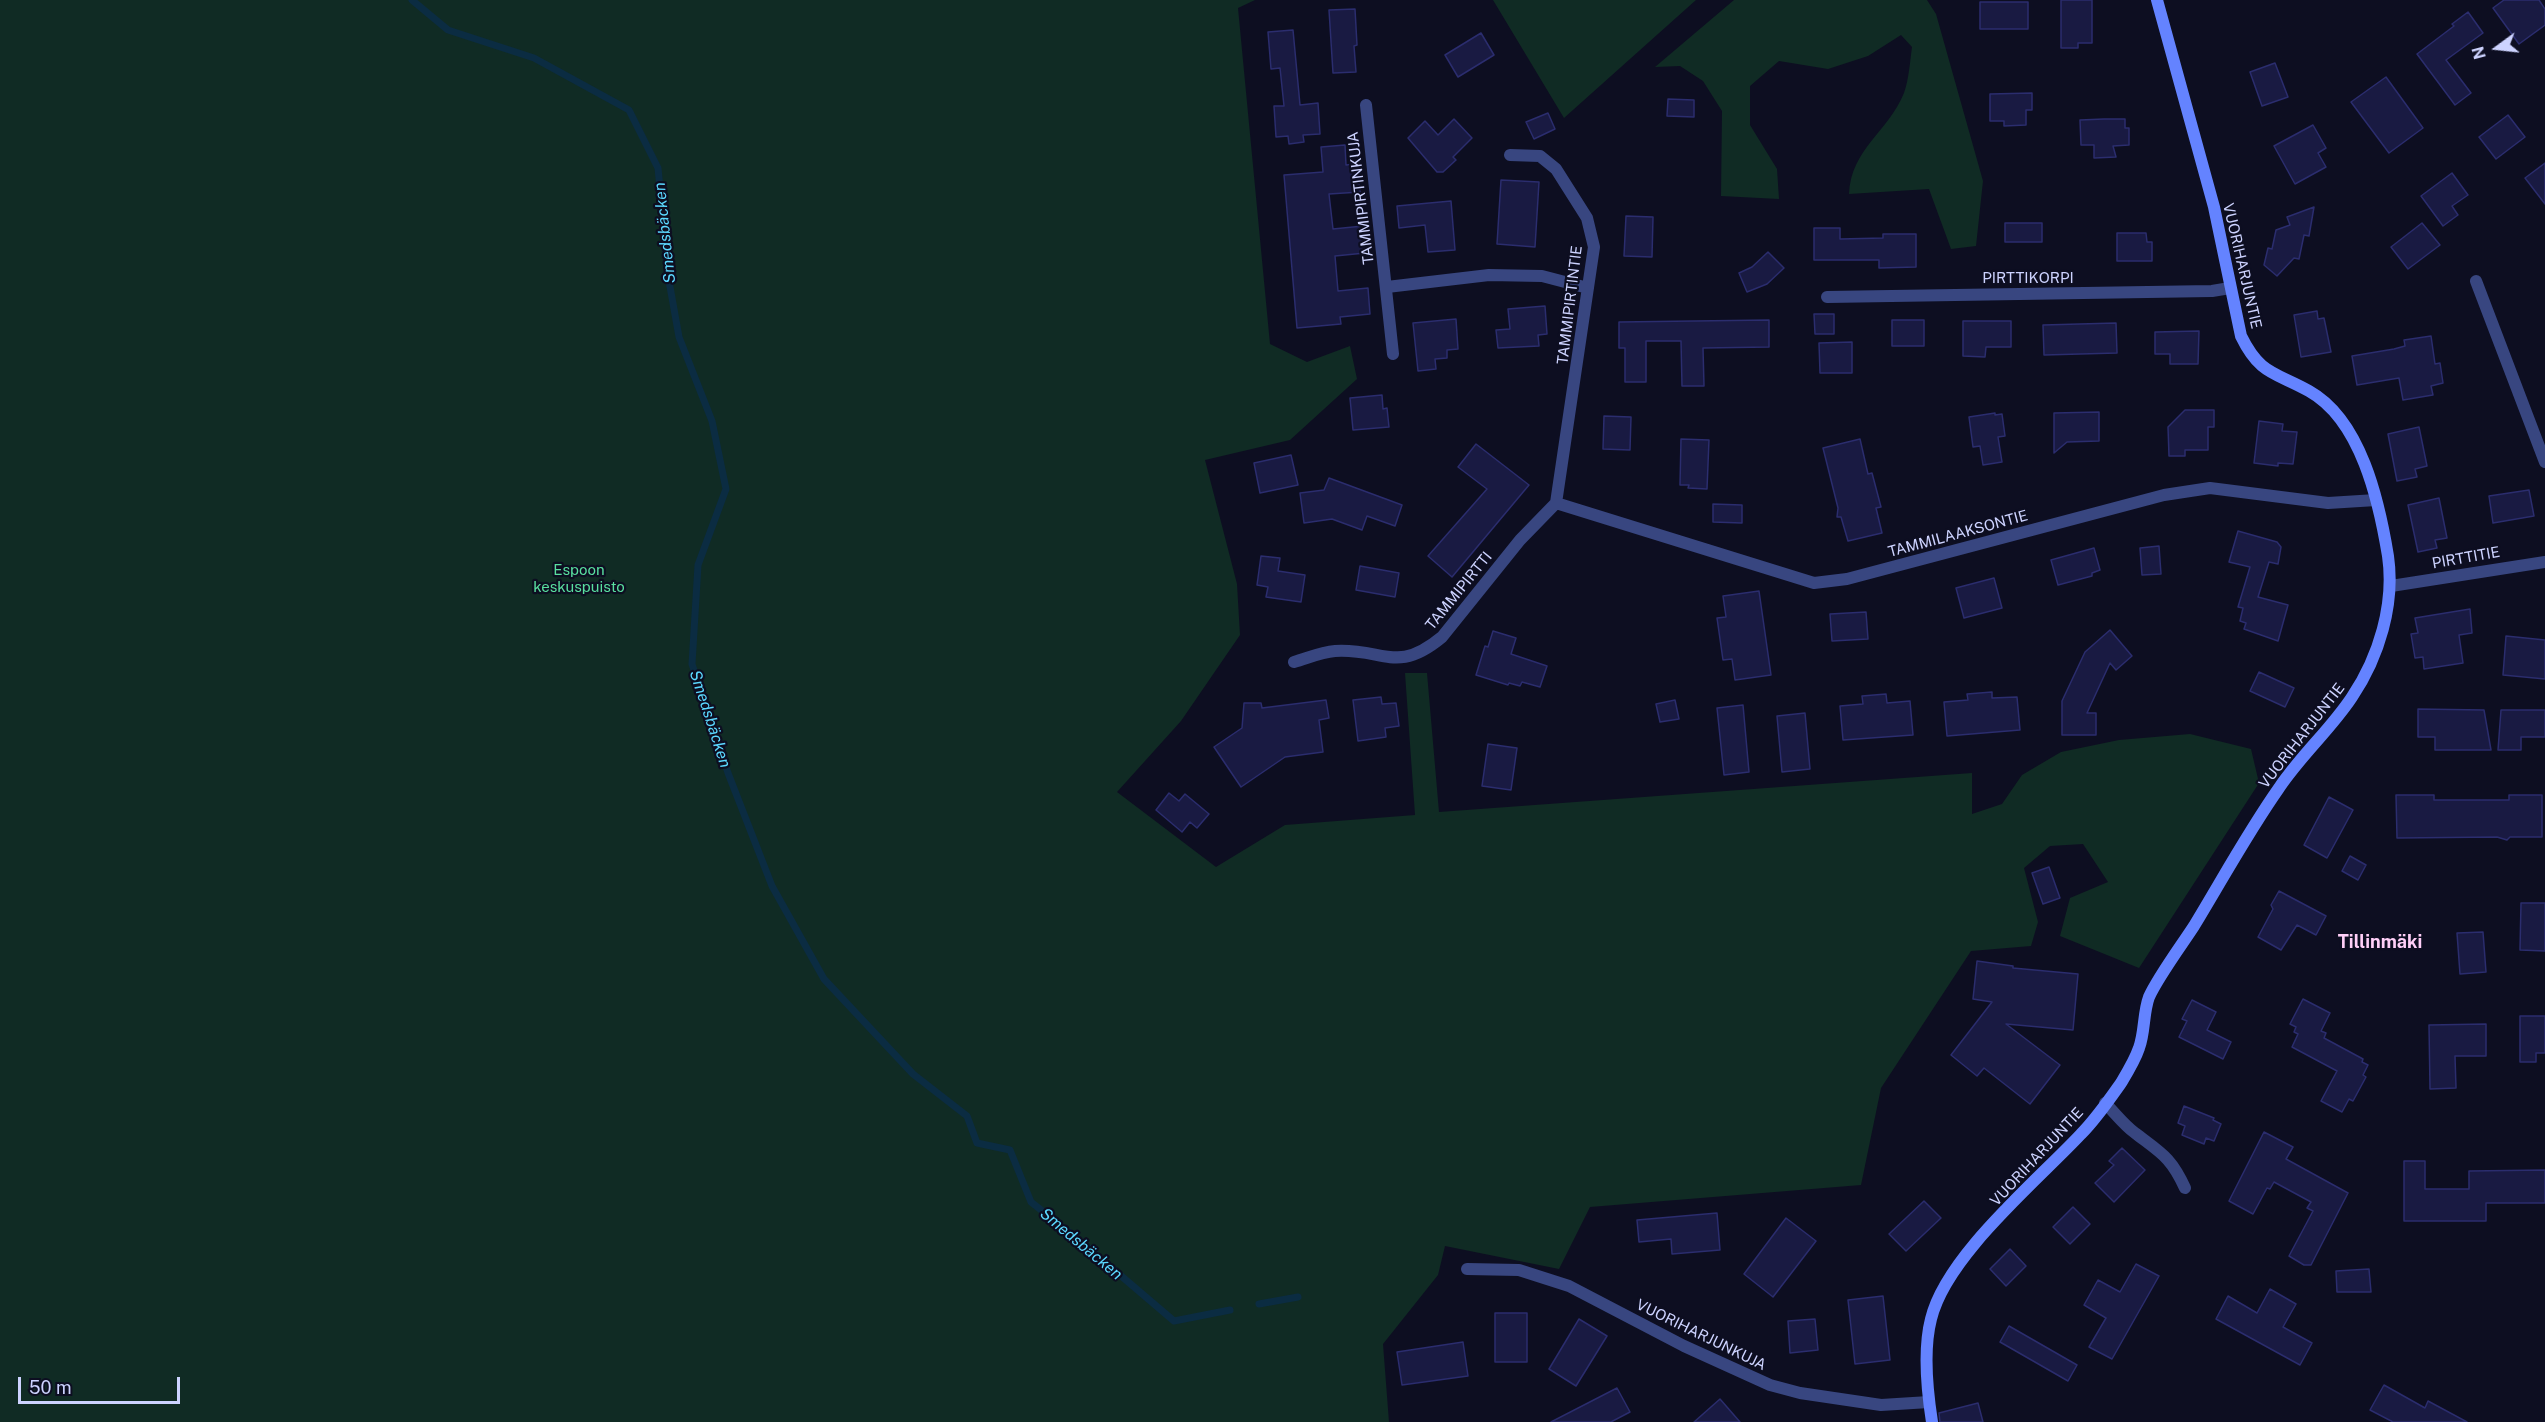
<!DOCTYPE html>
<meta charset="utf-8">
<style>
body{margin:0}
#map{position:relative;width:2545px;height:1422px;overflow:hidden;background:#0d0e21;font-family:"Public Sans",sans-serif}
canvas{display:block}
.north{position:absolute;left:2467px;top:18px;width:60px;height:60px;-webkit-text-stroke:4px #0d0e21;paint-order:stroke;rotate:255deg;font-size:16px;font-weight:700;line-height:24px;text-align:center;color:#cdd3ff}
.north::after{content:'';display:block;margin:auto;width:21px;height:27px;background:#cdd3ff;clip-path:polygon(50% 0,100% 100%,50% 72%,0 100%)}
.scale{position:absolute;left:18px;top:1377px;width:162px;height:27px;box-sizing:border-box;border:3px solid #cdd3ff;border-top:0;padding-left:8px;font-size:18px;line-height:21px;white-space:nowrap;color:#cdd3ff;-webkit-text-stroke:4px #0d0e21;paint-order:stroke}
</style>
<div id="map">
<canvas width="2545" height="1422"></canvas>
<div class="north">N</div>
<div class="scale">50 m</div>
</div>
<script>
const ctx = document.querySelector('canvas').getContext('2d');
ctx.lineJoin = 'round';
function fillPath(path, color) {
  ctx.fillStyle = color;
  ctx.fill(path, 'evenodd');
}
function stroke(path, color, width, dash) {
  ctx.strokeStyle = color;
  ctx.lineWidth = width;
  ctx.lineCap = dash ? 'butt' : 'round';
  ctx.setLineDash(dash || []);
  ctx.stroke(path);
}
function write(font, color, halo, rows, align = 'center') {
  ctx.font = font + ' "Public Sans",sans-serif';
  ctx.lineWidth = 4.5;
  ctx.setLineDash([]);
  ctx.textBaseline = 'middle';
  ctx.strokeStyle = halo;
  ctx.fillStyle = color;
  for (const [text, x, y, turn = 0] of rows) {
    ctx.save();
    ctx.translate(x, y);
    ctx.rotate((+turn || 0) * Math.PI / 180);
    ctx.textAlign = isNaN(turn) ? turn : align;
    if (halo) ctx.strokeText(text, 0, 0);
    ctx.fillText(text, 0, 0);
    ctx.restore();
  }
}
fillPath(new Path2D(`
 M0 0H1255L1238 8 1270 344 1307 362 1350 346 1357 379 1290 440 1205 460 1237 584 1240 635 1181 721 1117 792 1216 867 1285 825 1415 815 1405 673H1427L1439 812 1972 773V814L2002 804 2022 775 2061 752 2119 740 2190 734 2251 749 2259 783 2139 968 2060 936 2070 898 2108 882 2083 844 2050 846 2024 868 2038 922 2031 946 1971 951 1881 1088 1861 1185 1590 1207 1559 1269 1445 1246 1438 1275 1383 1344 1389 1422H0Z
 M1493 0H1696L1564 118Z
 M1734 0H1927L1936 14 1983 181 1976 246 1951 249 1929 189 1849 194C1851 149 1888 132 1904 93 1909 79 1910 61 1912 47L1901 35 1868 56 1828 69 1779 61 1750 86V125L1777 169 1779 199 1721 196 1722 111 1703 81 1680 66 1655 67Z`), '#102b24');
stroke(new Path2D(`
 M412 0 448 30 534 58 629 110 658 168 669 281 679 337 712 421 726 489 698 565 692 664 728 773 772 886 824 979 913 1074 967 1116 977 1143 1010 1150 1031 1202 1079 1240 1174 1321 1230 1310
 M1259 1304 1298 1297`), '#0b2c42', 7);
const building = new Path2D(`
 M2061 0H2092V43H2078V48H2061Z
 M2504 0H2539L2545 9V25L2519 44 2493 8Z
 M1980 2H2028V29H1980Z
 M1355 9 1357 45 1354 46 1356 72 1333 73 1329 10Z
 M2468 12 2483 33 2446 60 2471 93 2455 105 2417 54 2454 26 2452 24Z
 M1293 30 1300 105 1318 103 1320 134 1303 135 1304 142 1289 144 1288 136 1276 137 1274 106H1284L1280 68 1271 69 1268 32Z
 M1481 33 1494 55 1458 77 1445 55Z
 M2275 63 2288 97 2262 106 2250 72Z
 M2386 77 2423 128 2389 153 2351 102Z
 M2032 93V110H2026V125L2004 126V121H1990V94Z
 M1668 99 1694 100V117L1667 116Z
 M1548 113 1555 129 1534 139 1526 122Z
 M2508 115 2525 137 2496 159 2479 137Z
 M1454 119 1472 138 1453 157 1456 160 1443 172H1437L1408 138 1425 121 1438 135Z
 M2104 119H2125V128H2129V145L2113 146 2116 157 2094 158V145H2081L2080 120Z
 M2313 125 2326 148 2318 153 2326 167 2295 184 2274 146Z
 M1345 145 1346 165 1357 164 1360 192 1329 194 1333 229 1363 226 1365 253 1335 256 1338 291 1368 288 1370 314 1340 317 1341 324 1297 328 1284 175 1323 172 1321 147Z
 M2545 163V204L2525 178Z
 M2452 173 2468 195 2452 206 2458 215 2443 226 2421 196Z
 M1501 180 1539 182 1535 247 1497 244Z
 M1451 201 1455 250 1428 252 1425 225 1399 228 1397 206Z
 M2314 207 2309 236 2304 235 2299 259 2294 258 2277 276 2264 265 2268 248 2272 249 2276 230 2290 225 2287 217Z
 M1626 216 1653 217 1652 257 1624 256Z
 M2005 223H2042V242H2005Z
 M2422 223 2440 245 2408 269 2391 247Z
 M1814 228H1840V239L1883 238V234H1916V267L1879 268V260H1814Z
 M2117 233H2146L2147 242H2152V261H2117Z
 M1768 252 1784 268 1767 284 1747 292 1739 273 1752 267Z
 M1545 306 1547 334 1538 335 1539 346 1498 348 1496 330 1510 329 1508 309Z
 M2317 311 2318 319 2324 318 2331 352 2301 357 2294 315Z
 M1814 314H1834V334H1815Z
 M1456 319 1458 349 1447 350V358L1435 359 1436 369 1418 371 1413 323Z
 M1769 320V347L1703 348 1704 386H1682L1681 341H1646V382H1625V348H1619V322Z
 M1892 320H1924V346H1892Z
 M1963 321H2011V347H1986L1985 357 1963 356Z
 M2116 323 2117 353 2044 355 2043 325Z
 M2199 331 2198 364H2170V354H2155V332Z
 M2431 336 2435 364 2440 363 2443 383 2431 386 2433 395 2403 400 2399 378 2357 385 2352 356 2394 349 2405 346 2404 340Z
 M1852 342V373H1820L1819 343Z
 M1382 395 1383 409 1387 408 1389 427 1353 430 1350 398Z
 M2185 410H2214V427H2208V450H2185V456H2169L2168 427Z
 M2099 412V441L2067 442 2054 453V413Z
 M1995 413V415L2002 414 2005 436 1998 437 2002 462 1983 465 1980 446 1973 447 1969 417Z
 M1604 416 1631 417 1630 450 1603 449Z
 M2259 421 2283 424 2282 431 2297 432 2293 464 2278 463V466L2254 463Z
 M2419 427 2427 466 2415 469 2417 477 2397 481 2388 434Z
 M1681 439 1709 440 1707 489 1688 488 1689 485H1680Z
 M1860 439 1868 474 1872 473 1881 507 1876 508 1882 533 1848 541 1841 517H1837L1838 508 1823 448Z
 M1476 444 1529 485 1452 577 1428 556 1487 489 1458 467Z
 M1291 455 1298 485 1260 493 1254 463Z
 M1329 478 1402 505 1395 526 1367 516 1362 530 1332 519 1304 523 1300 493 1324 490Z
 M2529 490 2534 516 2493 523 2489 496Z
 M2439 498 2447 538 2435 540 2437 548 2418 552 2408 505Z
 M1713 504 1742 505V523L1713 522Z
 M2238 531 2277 542 2281 547 2278 564 2269 562 2258 597 2288 605 2278 641 2244 629 2246 623 2240 621 2243 608 2238 607 2250 567 2229 562Z
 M2159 546 2161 574 2142 575 2140 548Z
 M2094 548 2100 570 2092 573V576L2058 585 2051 560Z
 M1261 556 1280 558 1278 571 1305 575 1301 602 1266 597 1268 587 1257 585Z
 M1360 566 1399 573 1395 597 1356 590Z
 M1994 578 2002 608 1964 618 1956 588Z
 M1759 591 1771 675 1735 680 1732 659 1723 660 1717 618 1726 617 1723 596Z
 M2470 609 2472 633 2459 635 2463 663 2424 669 2423 657 2415 658 2411 634 2418 633 2415 618Z
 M1866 612 1868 639 1832 641 1830 614Z
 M2110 630 2132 656 2116 670 2110 663 2087 713H2096V735H2062V701L2085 652Z
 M1493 631 1516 638 1511 654 1547 666 1540 687 1522 682 1520 686 1509 683 1508 685 1476 675 1485 646 1488 647Z
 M2506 636 2545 640V679L2503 675Z
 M2259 672 2294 688 2285 707 2250 691Z
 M1992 692V698L2017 697 2020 730 1947 736 1944 702 1968 700 1967 694Z
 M1886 694 1887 703 1910 701 1913 735 1843 740 1840 706 1863 704 1862 696Z
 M1381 697 1382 704 1396 703 1399 726 1385 728 1386 737 1358 741 1353 700Z
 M1326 700 1329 718 1319 720 1323 752 1285 757 1241 787 1214 747 1242 728 1244 703H1261L1262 708Z
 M1675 700 1679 719 1660 722 1656 704Z
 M1743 705 1749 772 1724 775 1717 708Z
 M2418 709 2484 710 2491 750H2435V737H2418Z
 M2501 710H2545V737H2521V750H2498Z
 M1805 713 1810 769 1782 772 1777 716Z
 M1488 744 1517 748 1511 790 1482 786Z
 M1169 793 1179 801 1185 794 1209 814 1197 828 1190 822 1182 832 1156 810Z
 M2396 795H2434V800H2509V795H2542V837H2510L2507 840 2497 837 2397 838Z
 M2329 797 2353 810 2327 858 2304 845Z
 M2350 856 2366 865 2358 880 2342 871Z
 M2049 867 2060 898 2043 904 2032 873Z
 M2279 891 2326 916 2316 935 2297 925 2281 950 2258 937 2273 909 2271 905Z
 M2521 903H2545V951L2520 950Z
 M2483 932 2486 972 2460 974 2457 933Z
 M1977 961 2013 966V968L2078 974 2073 1030 2006 1024 2060 1065 2030 1104 1984 1068 1977 1076 1951 1055 1992 1002 1973 999Z
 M2303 999 2330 1013 2321 1031 2326 1033 2324 1038 2363 1059 2362 1062 2368 1065 2363 1075 2366 1077 2353 1101 2349 1099 2342 1112 2321 1101 2337 1071 2292 1047 2298 1034 2294 1032 2296 1027 2290 1024Z
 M2192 1000 2216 1012 2207 1030 2231 1042 2223 1059 2179 1037 2187 1021 2182 1019Z
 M2520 1016H2545V1053H2536V1062H2520Z
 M2486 1024V1056H2455L2456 1088 2430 1089 2429 1025Z
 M2184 1106 2214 1118 2213 1120 2221 1124 2214 1141 2206 1138 2204 1144 2182 1135 2185 1126 2178 1123Z
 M2264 1132 2293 1147 2286 1159 2348 1193 2311 1265H2304L2289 1256 2313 1211 2307 1208 2311 1202 2274 1182 2270 1189 2267 1188 2253 1214 2229 1201Z
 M2122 1148 2145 1170 2114 1202 2095 1183 2114 1165 2109 1161Z
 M2404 1161H2425V1189H2469V1171L2545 1170V1203H2486V1221H2404Z
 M1924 1201 1941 1218 1906 1251 1889 1234Z
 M2073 1207 2090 1224 2070 1244 2053 1227Z
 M1717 1213 1720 1250 1672 1254 1671 1239 1639 1242 1637 1220Z
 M1786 1218 1816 1241 1773 1297 1744 1274Z
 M2010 1249 2026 1266 2006 1286 1990 1269Z
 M2136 1264 2159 1276 2112 1359 2089 1347 2106 1318 2084 1305 2098 1280 2120 1292Z
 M2369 1269 2371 1292H2337L2336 1271Z
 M2270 1289 2296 1304 2283 1327 2312 1343 2300 1365 2216 1319 2228 1296 2257 1313Z
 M1883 1296 1890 1360 1855 1364 1848 1300Z
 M1495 1313H1527V1362H1495Z
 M1579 1319 1607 1336 1576 1386 1549 1369Z
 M1815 1319 1818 1350 1790 1353 1788 1321Z
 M2009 1326 2077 1365 2068 1381 2000 1342Z
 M1463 1342 1468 1376 1402 1385 1397 1352Z
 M2384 1385 2425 1408 2428 1401 2467 1422H2393L2370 1410Z
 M1617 1388 1630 1412 1611 1422H1551Z
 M1720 1399 1740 1422H1694Z
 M1978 1403 1983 1422H1940L1939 1413Z`);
fillPath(building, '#191a42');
stroke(building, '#2b2d6e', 1.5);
stroke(new Path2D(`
 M1366 105 1393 354
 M1510 155 1540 156 1556 169 1587 218 1594 247 1556 503
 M2476 281 2545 462
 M1387 287 1489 275 1542 276 1588 288
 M1827 297 2212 291 2230 288
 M1556 503 1814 583 1847 579 2164 495 2210 488 2328 503 2376 500
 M2391 586 2545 562
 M1294 662C1308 658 1321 652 1335 651 1384 648 1396 675 1442 637L1520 540 1556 503
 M2105 1103C2115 1113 2124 1125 2135 1133 2161 1153 2171 1157 2185 1188
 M1467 1269 1519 1270 1569 1286 1684 1346 1770 1385 1800 1393 1881 1405 1929 1402`), '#384680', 12);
stroke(new Path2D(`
 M1932 1422C1927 1390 1923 1350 1931 1319 1946 1256 2037 1181 2081 1134 2096 1119 2109 1100 2121 1083 2127 1073 2135 1060 2139 1048 2145 1032 2143 1013 2149 997 2158 977 2181 946 2194 926 2222 880 2248 832 2279 788 2301 755 2331 729 2352 697 2379 657 2395 604 2388 556 2379 501 2361 420 2309 391 2275 372 2260 375 2241 336L2214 207 2157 0`), '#6483ff', 12);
write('15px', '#cdd3ff', '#0d0e21', [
 ["TAMMIPIRTINKUJA",1361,198,-97],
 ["VUORIHARJUNTIE",2242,266,77],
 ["PIRTTIKORPI",2028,278],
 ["TAMMIPIRTINTIE",1570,305,-83],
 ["TAMMILAAKSONTIE",1958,534,-15],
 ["PIRTTITIE",2466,558,-10],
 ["TAMMIPIRTTI",1459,591,-51],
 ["VUORIHARJUNTIE",2302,736,-52],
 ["VUORIHARJUNTIE",2037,1157,-47],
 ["VUORIHARJUNKUJA",1701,1335,26]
]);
write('15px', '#59df9f', '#0d0e21', [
 ["Espoon",579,570],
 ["keskuspuisto",579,587]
]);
write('italic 16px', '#5bd8ff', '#0d0e21', [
 ["Smedsbäcken",665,233,-96],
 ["Smedsbäcken",710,719,72],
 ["Smedsbäcken",1081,1244,40]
]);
write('bold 18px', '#ffcff8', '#0d0e21', [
 ["Tillinmäki",2380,942]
]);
</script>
